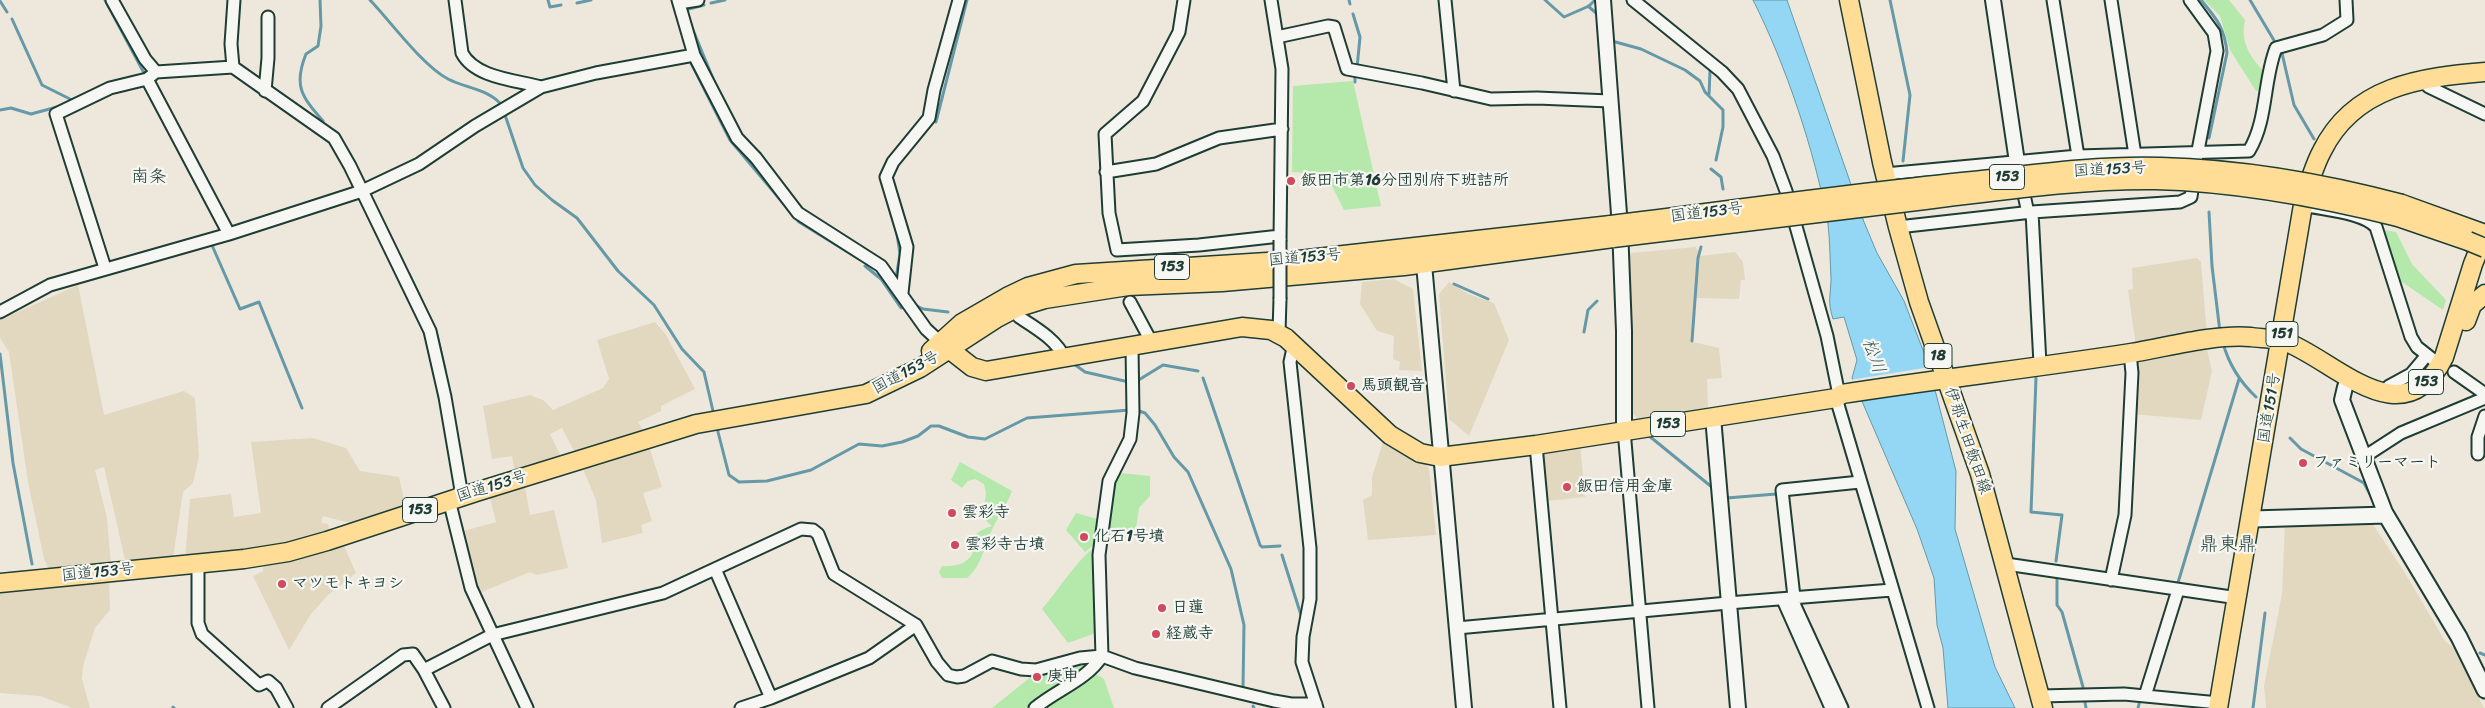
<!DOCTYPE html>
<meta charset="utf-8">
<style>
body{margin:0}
canvas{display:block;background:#ede8db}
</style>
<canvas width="2485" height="708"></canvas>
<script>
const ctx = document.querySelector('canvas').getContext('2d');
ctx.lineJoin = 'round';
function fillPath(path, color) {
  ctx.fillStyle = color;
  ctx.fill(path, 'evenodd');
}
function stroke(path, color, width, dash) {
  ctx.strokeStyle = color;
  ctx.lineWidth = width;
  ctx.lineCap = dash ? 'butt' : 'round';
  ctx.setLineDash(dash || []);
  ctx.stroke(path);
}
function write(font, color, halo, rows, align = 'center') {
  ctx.font = font + ' Sriracha,"Klee One",sans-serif';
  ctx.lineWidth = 4.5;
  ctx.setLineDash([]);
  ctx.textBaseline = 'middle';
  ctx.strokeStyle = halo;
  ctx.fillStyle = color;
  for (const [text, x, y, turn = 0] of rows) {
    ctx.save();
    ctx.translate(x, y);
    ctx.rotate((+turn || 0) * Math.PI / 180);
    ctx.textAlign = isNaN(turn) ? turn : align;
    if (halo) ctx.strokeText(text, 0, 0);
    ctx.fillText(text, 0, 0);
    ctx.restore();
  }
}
fillPath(new Path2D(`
 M1696 247 1700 256 1735 252 1743 262 1745 280H1741L1739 299 1694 298 1693 342 1719 348 1722 378 1707 379 1708 410 1640 421 1630 410 1627 258 1631 253Z
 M2197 258 2201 262 2207 335 2136 347 2128 290 2133 289 2132 268Z
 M1394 279 1413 289 1422 371 1399 370 1400 362 1393 359 1394 336 1377 331 1360 304 1362 282Z
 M1449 282 1468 294 1494 303 1509 340 1469 436 1449 419 1439 294Z
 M78 285 104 415 184 391 195 398 199 456 193 483 183 492 173 558 125 560 104 467 95 470 107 518 111 565 50 571 44 559 28 482 9 352 0 338V320Z
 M655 322 666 335 695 389 661 406V411L638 422 644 432 575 453 562 428 550 434 561 457 515 473 512 456 492 459 483 406 530 395 543 400 553 410 603 388 609 379 597 340Z
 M2206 346 2212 371 2201 420 2132 414 2135 357Z
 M313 438 346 448 360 471 399 477 406 508 354 524 323 516 321 523 328 524 330 532 275 548 185 558 190 499 231 494 234 517 261 513 251 442Z
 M1383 442 1404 456 1426 464 1429 469 1436 535 1368 540 1363 500 1372 495V477Z
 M648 443 662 487 643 493 652 521 641 525 643 533 602 543 596 500 581 464Z
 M1580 443 1585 497 1546 501 1542 452Z
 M524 482 530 515 554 510 568 568 536 575 530 572 477 594 460 532 496 522 489 494Z
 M2370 520 2405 573 2445 641 2455 649 2484 708H2266L2264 686 2282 594 2285 524Z
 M342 541 356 573 328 595 311 614 289 650 253 576 263 571 264 563Z
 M109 578 110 610 95 628 83 666 82 679 90 708H72L40 696 0 693V588Z`), '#e2d8c0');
fillPath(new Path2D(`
 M2204 0H2229L2245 20C2240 42 2250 57 2265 73L2262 89 2256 91 2230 50 2220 16Z
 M1353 81 1381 206 1344 210 1326 174 1292 172 1293 86Z
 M2384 230 2396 232 2412 264 2446 300 2443 310 2399 280Z
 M960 462 1012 491C1007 505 998 516 992 530 984 547 982 565 967 578H942L939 572 942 566C955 567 971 564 974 548 974 544 973 540 975 536 979 530 986 528 992 526L974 510 984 505 986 494 984 484 975 479 968 481 962 488 951 480Z
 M1120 473 1150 476V496L1139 508 1135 536 1107 532 1114 484Z
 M1076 513 1097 519 1095 544 1085 552 1066 530Z
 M1094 547 1096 633 1068 643 1042 609C1059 589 1075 563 1094 547Z
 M1081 665 1104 679 1114 708H992L1032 676Z`), '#b4e9ab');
const water = new Path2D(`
 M1753 0H1787L1864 222 1877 253 1904 301 1928 363 1956 471 1955 529 1995 667 2015 708H1948L1943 648 1937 625 1934 578 1917 529 1852 378 1857 360 1844 317 1833 319C1827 300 1831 296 1831 278 1830 261 1830 241 1828 224 1815 152 1786 65 1753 0Z`);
fillPath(water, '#93d7f5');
stroke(water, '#6599a8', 1);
fillPath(new Path2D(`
 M1931 363 1935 378 1857 399 1850 380 1924 368 1926 364Z`), '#ede8db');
stroke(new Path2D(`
 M105 0 144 73
 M320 0 321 26 318 46 306 54C293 86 302 97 323 121
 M370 0C391 22 422 65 448 79 465 88 492 90 502 106
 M548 0 550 7 561 5
 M1349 0 1350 4
 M1545 0 1564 17 1589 6 1595 0
 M1890 0 1910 95 1903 161
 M2201 0C2216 18 2225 28 2227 53L2209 138
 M2250 0 2275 42
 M0 1 7 12
 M577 3 591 0
 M711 3 725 0
 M1588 6 1596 13
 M685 10 704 5
 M1353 14 1360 37 1357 68
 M12 19 42 85 74 101
 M691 25 714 81
 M1612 41 1641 49 1685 70 1700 81 1705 92 1723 110V127L1716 160
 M2281 49 2294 105 2314 139
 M691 63 730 140 799 222 859 259
 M1355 82V76
 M1709 95 1710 71
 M0 110 11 108 31 114 57 107
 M504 112 523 168 535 185 552 200 577 218 618 271 654 305 682 349 704 372 713 411
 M936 122 967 0
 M1711 169 1721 177 1723 189
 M2209 212 2212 266 2220 332
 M211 243 240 309 259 302 302 408
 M863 248 881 260
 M865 266 881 279 901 308
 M409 274 419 295
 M896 278 900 254 897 234
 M1454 284 1488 299
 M915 305 923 309 948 312
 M1584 332 1588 310 1597 301
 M437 335 445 370
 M1692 341 1698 258 1701 247
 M2223 343C2229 365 2239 381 2256 397
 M0 354 13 463 32 564
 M1074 364 1085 372 1129 382
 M1203 378 1260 545 1262 547 1280 546
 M2036 378 2031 512 2062 515 2056 561
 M1137 381 1163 365 1198 371
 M1136 410 1145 413 1155 425 1174 457 1188 472 1231 569 1244 625 1243 687
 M717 428 729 475 739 482 767 481 811 470 859 444 882 446 902 442 918 436 931 426H939L968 437 985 439 1027 418 1130 410
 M1648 435 1713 488
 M2290 438 2301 449 2364 483 2372 498
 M1727 498 1776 494 1779 498
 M1282 555 1301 615
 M2057 576V605L2062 612 2083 687
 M2177 586 2239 379
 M2480 653 2485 655
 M2085 702 2086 708
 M1253 706 1254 708
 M173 707 174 708
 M2138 708 2140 700
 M2253 708 2265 613`), '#6599a8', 3);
const minor = new Path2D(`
 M112 0 145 59 156 72
 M455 0 462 53C475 78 516 80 541 87
 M678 0 694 55 737 138 756 158 798 213 881 266 926 329 940 342
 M1184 0 1179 32 1143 101 1105 134 1109 213 1117 250 1199 245 1280 236
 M1271 0 1282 69 1280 240
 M1445 0 1454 91
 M1633 0 1722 72 1738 89 1773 156 1786 191 1827 336 1838 390 1836 398 1928 708
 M2053 0 2078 156
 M2111 0 2135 155
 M2190 0 2214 33 2217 51 2196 161
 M679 3 698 0
 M1277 37 1328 26 1334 27 1347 69 1422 83 1491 99 1537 98 1610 101
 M233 67 231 44 234 0
 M147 79 229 234
 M2421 80 2429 87 2485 114
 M265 91 268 58V17
 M1106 172 1156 164 1219 138 1282 129
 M1885 174 2078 156 2249 151C2268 119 2263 81 2276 48L2323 35 2347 20 2346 0
 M2021 181 2028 213
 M2303 205C2323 210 2363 212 2376 227L2411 337 2417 347 2436 362
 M2032 212 2040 364
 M1898 227 2032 212 2180 202 2191 197 2194 177
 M105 268 56 114 110 88 147 79 156 72 233 67 334 138 350 166 430 331 445 397 462 496
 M902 293 907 247 886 177 893 162 929 118 934 90 959 0
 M1130 302 1152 343
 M0 312 50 285 229 234 362 191 419 164 475 126 541 87 596 73 694 55
 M1019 317C1036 328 1057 340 1065 359
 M1279 333 1280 299
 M1297 347 1292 353 1290 362 1310 548V599L1303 637 1302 662 1317 708
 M2454 372 2481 391 2485 396
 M2384 392 2389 386 2411 374 2427 355
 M1624 430 1648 708
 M1536 445 1560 708
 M2478 454V437L2485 416
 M2364 457 2401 433 2485 398
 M449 500 471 588 527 708
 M198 563V623L202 634 259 685 268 681 276 688 287 708
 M2006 564 2238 598
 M715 569 771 698 741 708
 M2111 580 2125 515 2132 373 2130 353
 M1783 600 1831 708
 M1457 628 1728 603 1892 590
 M424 670 492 635 663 593 801 529 813 530 818 534 834 574 916 625 937 662 948 675 957 677 964 676 992 661 1021 669 1036 670 1080 658 1102 656 1135 668 1274 701 1291 704H1316
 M2040 696 2124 694 2219 703
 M2145 696 2178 590
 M771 698 869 658 916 625
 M328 708 403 655 413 654 424 670 444 708
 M1035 708C1056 690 1087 680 1102 656L1099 555 1109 481 1130 439 1133 413 1132 347
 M1842 708 1795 606 1782 490 1860 482`);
const tertiary = new Path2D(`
 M1603 0 1620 227 1624 331V430
 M1993 0 2017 162
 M1423 253 1464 708
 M2345 387 2342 400 2386 515
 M1713 417 1738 708`);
const secondary = new Path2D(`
 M2252 519 2386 515 2459 637 2485 690`);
const primary = new Path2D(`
 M1849 0 1882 162 1898 227 1919 302 1980 474 2043 708`);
const trunk = new Path2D(`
 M2402 204 2485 234
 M2398 217 2468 241
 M2466 321 2472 305 2485 294
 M940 342 972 367 986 371 1242 327 1271 330 1286 338 1390 435 1420 453 1440 457 1536 445 1836 398 1842 394C1938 379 2035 368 2131 353 2168 347 2213 334 2251 337 2257 338 2280 339 2284 341 2335 360 2403 440 2444 357L2473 264 2485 234
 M931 351 962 323 1007 297 1028 287 1076 274 1299 260 1611 225
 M0 583 244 559 288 552 327 541 476 492 696 424 866 394 920 368 997 318 1016 308 1045 299 1128 286 1222 282 1404 266 1613 238
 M2218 708 2303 205C2308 186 2313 168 2322 151 2354 86 2421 77 2485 72`);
stroke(minor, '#1f3d34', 15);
stroke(tertiary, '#1f3d34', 18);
stroke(secondary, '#1f3d34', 19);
stroke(primary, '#1f3d34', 21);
stroke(trunk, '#1f3d34', 21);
stroke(minor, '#f6f6f2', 11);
stroke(tertiary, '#f6f6f2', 14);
stroke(secondary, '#f6f6f2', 15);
stroke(primary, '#ffdd96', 18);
stroke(trunk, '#ffdd96', 18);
const minorBridge = new Path2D(`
 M1280 240V299`);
const trunkBridge = new Path2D(`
 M1611 225C1732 210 1852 193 1973 181 2035 174 2098 165 2161 167 2243 169 2323 183 2402 204
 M1613 238C1717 225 1821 212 1925 200 2001 191 2078 179 2155 180 2238 182 2318 197 2398 217
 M2468 241 2485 248`);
stroke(minorBridge, '#1f3d34', 15, []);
stroke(trunkBridge, '#1f3d34', 21, []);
stroke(minorBridge, '#f6f6f2', 11);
stroke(trunkBridge, '#ffdd96', 18);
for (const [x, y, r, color] of [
 [1291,181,5,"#d1495b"],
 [1351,386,5,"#d1495b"],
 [2303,463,5,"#d1495b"],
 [1567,487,5,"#d1495b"],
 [952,513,5,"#d1495b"],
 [1084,537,5,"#d1495b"],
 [955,545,5,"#d1495b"],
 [282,584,5,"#d1495b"],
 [1162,608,5,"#d1495b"],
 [1156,634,5,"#d1495b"],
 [1037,677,5,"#d1495b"]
]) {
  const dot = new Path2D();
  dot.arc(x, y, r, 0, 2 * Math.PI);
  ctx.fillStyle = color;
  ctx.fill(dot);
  stroke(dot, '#f6f6f2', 2);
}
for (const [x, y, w] of [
 [2007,177,35],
 [1172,267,35],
 [2282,334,32],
 [1938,356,28],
 [2426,382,35],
 [1668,424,35],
 [420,510,35]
]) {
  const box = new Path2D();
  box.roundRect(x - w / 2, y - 12.5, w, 25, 4);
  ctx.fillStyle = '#f6f6f2';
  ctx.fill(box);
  stroke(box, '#1f3d34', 1);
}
write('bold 15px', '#1f3d34', null, [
 ["153",2007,177],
 ["153",1172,267],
 ["151",2282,334],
 ["18",1938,356],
 ["153",2426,382],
 ["153",1668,424],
 ["153",420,510]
]);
write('16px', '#1f3d34', '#f6f6f2', [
 ["国道153号",2110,170,-3],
 ["国道153号",1707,213,-7],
 ["国道153号",1305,258,-5],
 ["国道153号",906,373,-28],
 ["国道151号",2270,408,-81],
 ["伊那生田飯田線",1967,441,71],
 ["国道153号",492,487,-17],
 ["国道153号",98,573,-6]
]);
write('bold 16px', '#1f3d34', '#f6f6f2', [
 ["飯田市第16分団別府下班詰所",1301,181],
 ["馬頭観音",1361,386],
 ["ファミリーマート",2313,463],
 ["飯田信用金庫",1577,487],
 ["雲彩寺",962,513],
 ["化石1号墳",1094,537],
 ["雲彩寺古墳",965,545],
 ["マツモトキヨシ",292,584],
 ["日蓮",1172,608],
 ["経蔵寺",1166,634],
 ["庚申",1047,677]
], 'left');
write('18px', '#1f3d34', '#f6f6f2', [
 ["南条",149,177]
]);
write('italic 18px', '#365c5b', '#f6f6f2', [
 ["松川",1873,356,71]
]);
write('19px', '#1f3d34', '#f6f6f2', [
 ["鼎東鼎",2228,545]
]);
</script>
